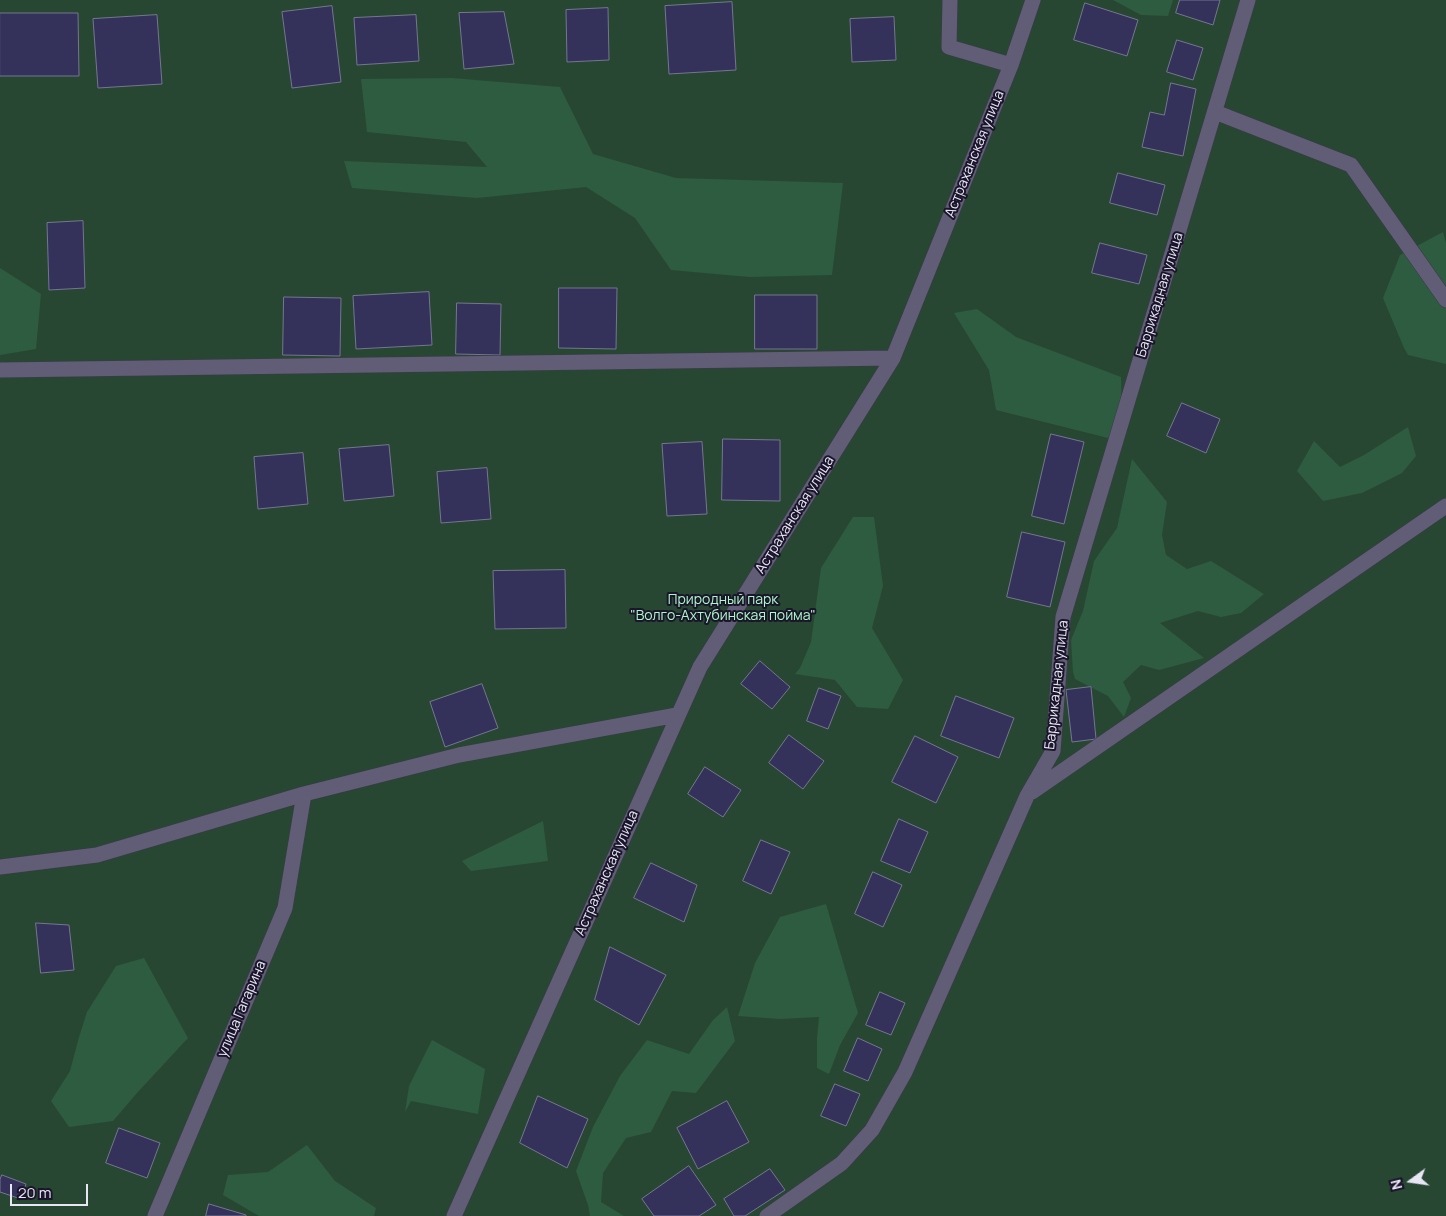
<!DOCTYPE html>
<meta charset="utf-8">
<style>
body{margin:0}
#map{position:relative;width:1446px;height:1216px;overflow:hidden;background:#231e34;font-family:Manrope,sans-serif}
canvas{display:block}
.north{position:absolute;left:1386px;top:1156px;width:50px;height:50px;-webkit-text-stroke:4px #1a152a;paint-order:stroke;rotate:256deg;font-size:14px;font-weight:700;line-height:20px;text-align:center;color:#e8e6f5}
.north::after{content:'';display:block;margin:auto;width:18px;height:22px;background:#e8e6f5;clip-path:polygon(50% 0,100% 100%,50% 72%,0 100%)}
.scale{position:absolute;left:10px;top:1184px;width:78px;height:22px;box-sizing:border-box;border:2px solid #e8e6f5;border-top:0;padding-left:6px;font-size:15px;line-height:18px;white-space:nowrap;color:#e8e6f5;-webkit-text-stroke:4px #1a152a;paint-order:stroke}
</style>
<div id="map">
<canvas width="1446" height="1216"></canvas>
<div class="north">N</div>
<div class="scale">20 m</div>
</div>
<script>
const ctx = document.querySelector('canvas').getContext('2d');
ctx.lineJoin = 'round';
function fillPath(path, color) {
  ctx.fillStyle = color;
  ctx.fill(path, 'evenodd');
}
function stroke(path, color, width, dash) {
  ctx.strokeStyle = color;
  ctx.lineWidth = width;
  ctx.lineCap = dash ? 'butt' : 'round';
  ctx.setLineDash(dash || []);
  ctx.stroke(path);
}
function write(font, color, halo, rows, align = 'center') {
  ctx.font = font + ' Manrope,sans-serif';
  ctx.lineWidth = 4;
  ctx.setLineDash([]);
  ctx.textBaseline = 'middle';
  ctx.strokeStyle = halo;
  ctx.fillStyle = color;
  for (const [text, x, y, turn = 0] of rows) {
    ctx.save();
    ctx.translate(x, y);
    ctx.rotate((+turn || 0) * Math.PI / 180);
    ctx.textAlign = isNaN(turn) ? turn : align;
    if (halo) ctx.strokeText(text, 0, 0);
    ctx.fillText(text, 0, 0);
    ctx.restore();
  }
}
fillPath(new Path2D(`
 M0 0H1446V1216H0Z`), '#274733');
fillPath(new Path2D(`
 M1113 0H1173L1168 16 1141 15Z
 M452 78 560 87 593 154 676 178 843 183 832 275 749 277 671 270 635 218 586 187 477 198 352 188 344 161 487 167 466 142 367 132 361 79Z
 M1443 232 1446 243V364L1408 355 1404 348 1383 298 1400 255Z
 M0 268 41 294 36 349 0 355Z
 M977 309 1016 337 1121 377 1122 420 1108 438 996 410 989 370 954 313Z
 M1408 427 1416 456 1402 473 1362 493 1323 501 1297 471 1314 441 1340 467 1364 455Z
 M1132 459 1167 502 1162 535 1166 555 1187 569 1211 561 1264 594 1241 613 1221 617 1198 611 1160 623 1204 658 1159 670 1141 665 1123 682 1131 698 1124 717 1108 696 1075 679 1073 672 1071 640 1083 611 1094 561 1117 528Z
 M853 517H874L883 586 872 628 903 680 888 709 857 707 835 680 795 674 800 668 811 642 821 568Z
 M543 821 548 861 471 871 462 861Z
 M826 904 858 1013 840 1045 829 1074 817 1068V1038L819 1017 780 1019 738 1016 755 963 780 917Z
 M144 958 188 1038 137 1093 113 1121 69 1127 51 1101 70 1071 79 1037 87 1012 116 966Z
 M727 1007 735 1041 696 1093 672 1091 651 1132 626 1138 603 1173 601 1202 624 1216H590L588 1205 576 1171 593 1127 620 1076 647 1040 689 1054 713 1020Z
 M432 1040 485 1069 478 1114 411 1101 405 1112 409 1086Z
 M307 1145 335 1181 376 1208 374 1216H259L223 1195 228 1175 268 1172Z`), '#2d5c40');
const building = new Path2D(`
 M1180 0H1220L1213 25 1176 13Z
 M732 2 736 70 669 74 665 6Z
 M1085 3 1138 20 1127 56 1074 40Z
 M332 6 341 82 292 88 282 12Z
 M608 8 609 60 567 62 566 10Z
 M504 12 514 64 464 69 459 13Z
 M0 13H78L79 76H0Z
 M157 15 162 84 98 88 93 19Z
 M416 15 419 61 357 65 354 18Z
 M894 17 896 60 852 62 850 19Z
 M1177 40 1203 48 1193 80 1167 72Z
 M1171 83 1196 89 1183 156 1142 147 1150 112 1164 115Z
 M1118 173 1165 185 1157 215 1110 203Z
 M83 221 85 288 49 290 47 223Z
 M1100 243 1147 255 1139 284 1092 273Z
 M559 288H617L616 349 559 348Z
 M429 292 432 345 356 349 353 296Z
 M755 295H817V349H755Z
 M284 297 341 298 340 356 283 355Z
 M457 303 501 304 500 355 456 354Z
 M1182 403 1220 419 1206 453 1167 436Z
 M1051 434 1084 442 1064 524 1032 516Z
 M723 439 780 440V501L722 500Z
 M702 442 707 514 667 516 662 444Z
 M389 445 394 496 344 501 339 449Z
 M303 453 308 504 258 509 254 457Z
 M487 468 491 519 441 523 437 472Z
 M1022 532 1065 542 1050 607 1007 597Z
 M565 570 566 628 495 629 493 571Z
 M760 661 790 687 772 709 741 684Z
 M482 684 498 728 445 747 430 702Z
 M1091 687 1096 739 1072 742 1066 690Z
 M819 688 841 696 828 729 807 721Z
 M956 696 1014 718 999 758 941 736Z
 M789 735 824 761 803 789 769 763Z
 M915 736 958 757 936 803 892 782Z
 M705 767 741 790 723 817 688 794Z
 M899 819 928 832 910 873 881 861Z
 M761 840 790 852 771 894 743 881Z
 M651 863 697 885 684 922 634 898Z
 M873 872 902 885 883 927 855 914Z
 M36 923 69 925 74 970 41 973Z
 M610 947 666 975 639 1025 595 1000Z
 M880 992 905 1003 891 1035 866 1025Z
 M858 1038 882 1049 868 1081 844 1071Z
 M835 1084 860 1094 846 1126 821 1116Z
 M538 1096 588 1119 567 1168 520 1143Z
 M727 1101 749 1142 698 1169 677 1128Z
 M119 1128 160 1143 147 1178 106 1163Z
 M689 1166 716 1205 699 1216H654L642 1199Z
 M770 1169 785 1190 745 1216H734L724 1199Z
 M2 1175 26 1184 21 1199 0 1192V1180Z
 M209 1204 246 1215V1216H206Z`);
fillPath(building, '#34325b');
stroke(building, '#757590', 1);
const minor = new Path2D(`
 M950 0 949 47 1011 65
 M1215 112 1351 165 1446 300
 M0 370 893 358
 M1032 792 1446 506
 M0 867 97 855 304 794 459 755 677 715
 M155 1216 285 908 304 794
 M454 1216 700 667 893 358 1011 65 1033 0
 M767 1216 842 1163 872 1130 905 1072 1027 796 1053 751 1063 617 1248 0`);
stroke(minor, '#3d394b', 16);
stroke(minor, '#625d77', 15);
write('14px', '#e8e6f5', '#1a152a', [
 ["Астраханская улица",975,154,-68],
 ["Баррикадная улица",1160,295,-73],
 ["Астраханская улица",795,515,-58],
 ["Баррикадная улица",1057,685,-84],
 ["Астраханская улица",607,873,-66],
 ["улица Гагарина",242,1009,-67]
]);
write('14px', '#adf8c7', '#1a152a', [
 ["Природный парк",723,600],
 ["\"Волго-Ахтубинская пойма\"",723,616]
]);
</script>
